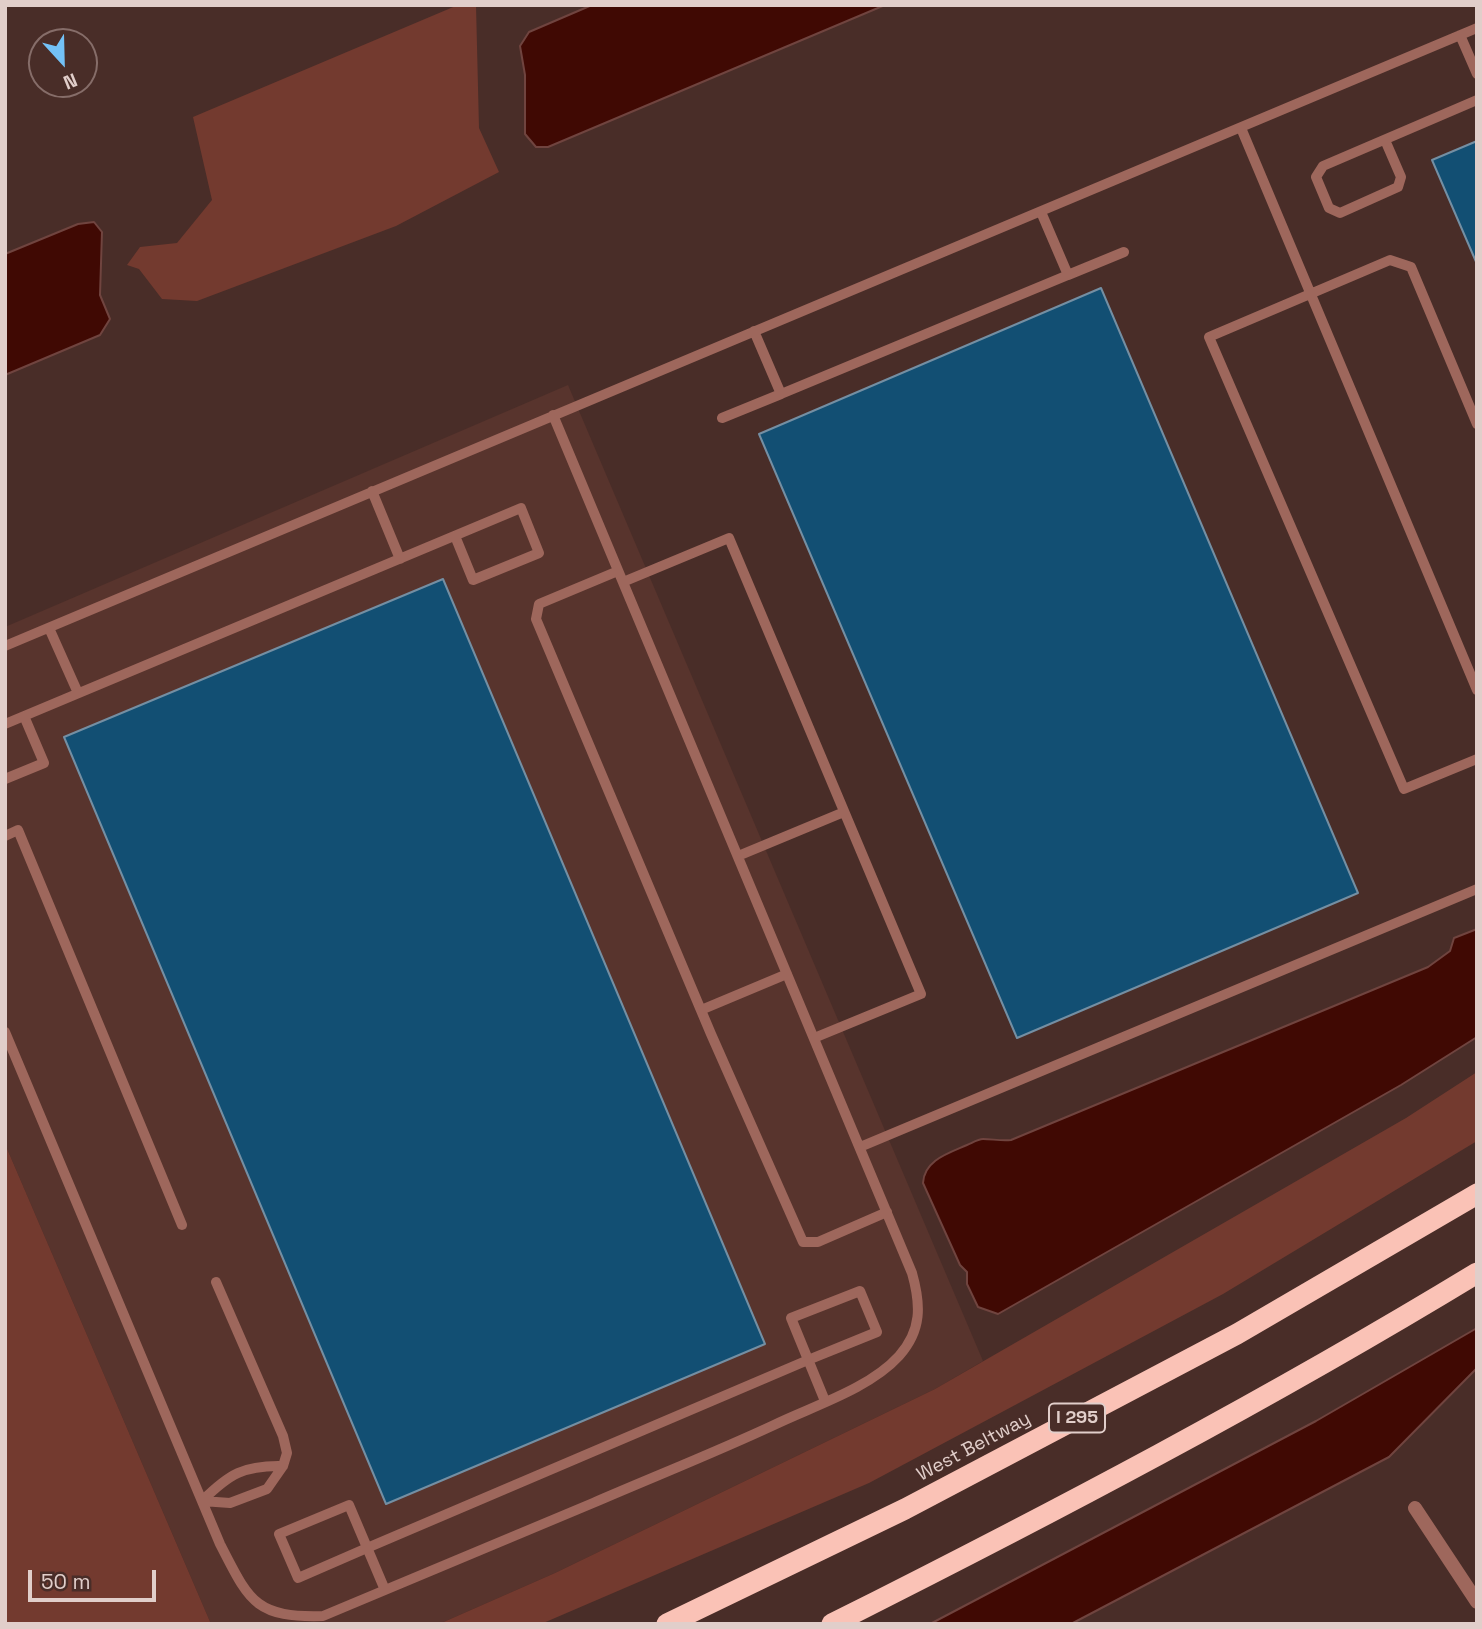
<!DOCTYPE html>
<style>
body{margin:0}
#map{position:relative;width:1482px;height:1629px;overflow:hidden;background:#492d28;font-family:"Space Grotesk",sans-serif}
canvas{display:block}
.frame{position:absolute;inset:0;border:7px solid #e1ceca;pointer-events:none}
.north{position:absolute;left:28px;top:28px;width:70px;height:70px;box-sizing:border-box;background:#492d28;border:2px solid #866d69;border-radius:50%;rotate:158deg;font-size:19px;font-weight:700;line-height:28px;text-align:center;color:#e1ceca}
.north::after{content:'';display:block;margin:auto;width:24px;height:32px;background:#73c1f6;clip-path:polygon(50% 0,100% 100%,50% 72%,0 100%)}
.scale{position:absolute;left:28px;top:1570px;width:128px;height:32px;box-sizing:border-box;border:4px solid #e1ceca;border-top:0;padding-left:9px;font-size:21px;line-height:24px;white-space:nowrap;color:#e1ceca;-webkit-text-stroke:5px #492d28;paint-order:stroke}
</style>
<div id="map">
<canvas width="1482" height="1629"></canvas>
<div class="frame"></div>
<div class="north">N</div>
<div class="scale">50 m</div>
</div>
<script>
const ctx = document.querySelector('canvas').getContext('2d');
ctx.lineJoin = 'round';
function fillPath(path, color) {
  ctx.fillStyle = color;
  ctx.fill(path, 'evenodd');
}
function stroke(path, color, width, dash) {
  ctx.strokeStyle = color;
  ctx.lineWidth = width;
  ctx.lineCap = dash ? 'butt' : 'round';
  ctx.setLineDash(dash || []);
  ctx.stroke(path);
}
function write(font, color, halo, rows, align = 'center') {
  ctx.font = font + ' "Space Grotesk",sans-serif';
  ctx.lineWidth = 5;
  ctx.setLineDash([]);
  ctx.textBaseline = 'middle';
  ctx.strokeStyle = halo;
  ctx.fillStyle = color;
  for (const [text, x, y, turn = 0] of rows) {
    ctx.save();
    ctx.translate(x, y);
    ctx.rotate((+turn || 0) * Math.PI / 180);
    ctx.textAlign = isNaN(turn) ? turn : align;
    if (halo) ctx.strokeText(text, 0, 0);
    ctx.fillText(text, 0, 0);
    ctx.restore();
  }
}
fillPath(new Path2D(`
 M568 385 983 1361 935 1389 555 1573 439 1624H211L5 1144V627Z`), '#58342d');
fillPath(new Path2D(`
 M458 5H476L479 128 499 172 396 226 197 301 162 299 139 269 127 265 140 247 177 243 212 200 193 117Z
 M1477 1072V1141L1223 1294 869 1483 541 1624H439L555 1573 935 1389 1406 1118Z
 M5 1144 211 1624H5Z`), '#733a2f');
const water = new Path2D(`
 M592 5H885L548 147H536L525 134V75L520 46 529 32Z
 M94 222 102 232 100 295 110 319 100 335 5 375V254L78 224Z
 M1477 929V1037L1401 1085 998 1314 978 1307 967 1284V1272L960 1265 923 1183C924 1160 949 1153 967 1145 972 1143 978 1139 983 1139 992 1139 1001 1141 1011 1140L1428 967 1450 951 1454 938Z
 M1477 1328V1368L1389 1457 1071 1624H930L1316 1421Z`);
fillPath(water, '#400903');
stroke(water, '#70443f', 2);
const building = new Path2D(`
 M1477 141V264L1432 160Z
 M1101 288 1358 893 1017 1038 759 434Z
 M443 579 765 1344 386 1504 64 737Z`);
fillPath(building, '#124f73');
stroke(building, '#748fa3', 2);
stroke(new Path2D(`
 M1460 35 1477 74
 M1241 128 1477 690
 M1385 140 1401 177 1398 187 1340 213 1329 208 1316 177 1323 166 1477 100
 M1068 275 1124 252
 M781 394 1068 275 1041 212
 M722 418 781 394 754 331
 M1477 424 1411 267 1390 260 1209 337 1404 789 1477 759
 M372 491 400 559
 M618 571 539 604 536 619 711 1034 803 1242H818L887 1212
 M623 582 729 538 921 994 814 1038
 M49 628 78 693
 M5 646 1477 28
 M5 724 521 508 539 553 473 580 455 536
 M5 779 44 763 24 716
 M5 836 18 830 182 1225
 M738 856 844 812
 M701 1010 787 974
 M5 1032 220 1544C249 1600 254 1618 323 1616 413 1579 503 1540 593 1503 653 1477 714 1453 774 1425 813 1406 869 1389 899 1356 922 1330 921 1305 912 1273L553 415
 M860 1147 1477 889
 M216 1282 283 1436 287 1453 283 1466 267 1489 230 1503 202 1501C229 1474 244 1465 283 1466
 M385 1590 349 1505 279 1534 298 1578 367 1548 808 1360 877 1332 860 1291 791 1318 825 1401`), '#9e675c', 10);
stroke(new Path2D(`
 M1415 1508 1477 1602`), '#9e675c', 14);
stroke(new Path2D(`
 M667 1624 905 1509 1237 1334 1477 1194
 M832 1624C1051 1514 1268 1400 1477 1273`), '#fac2b6', 21);
for (const [x, y, w] of [
 [1077,1418,56]
]) {
  const box = new Path2D();
  box.roundRect(x - w / 2, y - 14.5, w, 29, 5);
  ctx.fillStyle = '#492d28';
  ctx.fill(box);
  stroke(box, '#e1ceca', 2);
}
write('bold 18px', '#e1ceca', null, [
 ["I 295",1077,1418]
]);
write('19px', '#e1ceca', '#492d28', [
 ["West Beltway",974,1447,-28]
]);
</script>
